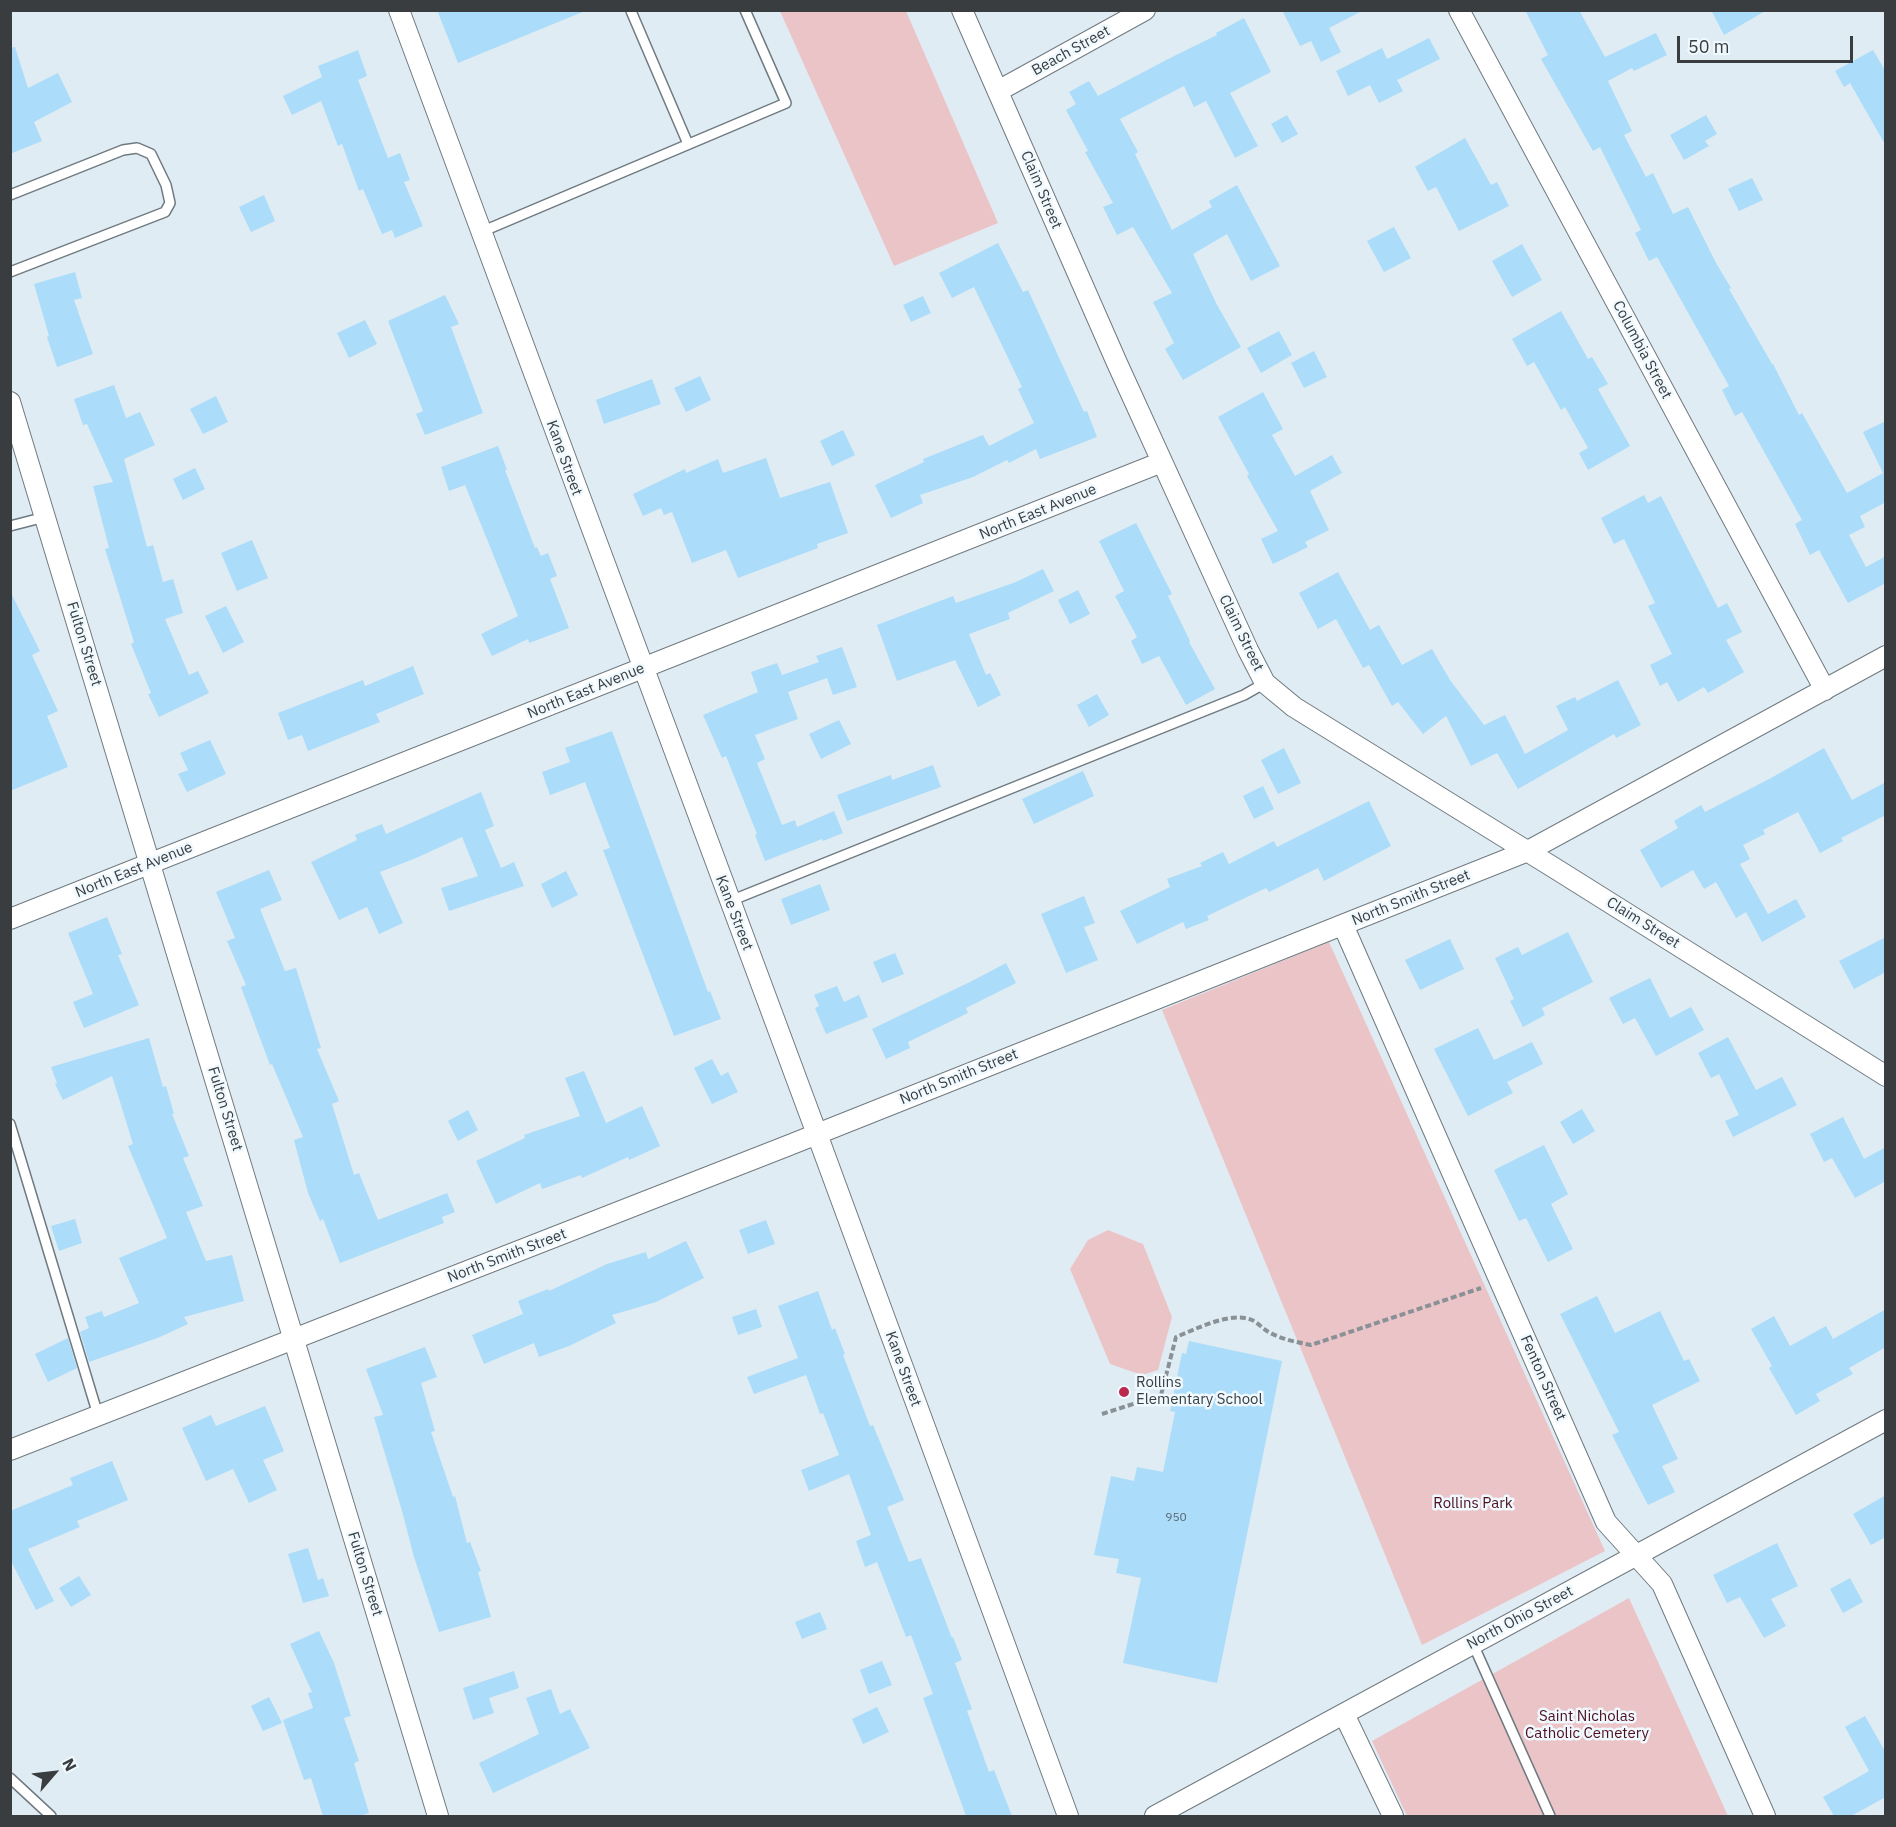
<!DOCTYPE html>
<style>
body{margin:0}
#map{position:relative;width:1896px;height:1827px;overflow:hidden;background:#e0ecf3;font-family:"IBM Plex Sans",sans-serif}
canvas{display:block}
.frame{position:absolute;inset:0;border:12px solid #393d40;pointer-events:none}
.north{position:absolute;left:24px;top:1743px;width:60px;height:60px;-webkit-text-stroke:4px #eff9fe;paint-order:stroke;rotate:62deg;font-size:16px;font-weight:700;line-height:24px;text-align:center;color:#393d40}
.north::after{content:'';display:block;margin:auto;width:21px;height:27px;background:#393d40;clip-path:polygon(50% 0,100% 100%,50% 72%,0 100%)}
.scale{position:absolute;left:1677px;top:36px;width:176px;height:27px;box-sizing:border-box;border:3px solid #393d40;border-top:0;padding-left:8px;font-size:18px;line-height:21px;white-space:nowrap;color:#393d40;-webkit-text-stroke:4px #eff9fe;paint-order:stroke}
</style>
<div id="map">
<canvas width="1896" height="1827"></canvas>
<div class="frame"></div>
<div class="north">N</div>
<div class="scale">50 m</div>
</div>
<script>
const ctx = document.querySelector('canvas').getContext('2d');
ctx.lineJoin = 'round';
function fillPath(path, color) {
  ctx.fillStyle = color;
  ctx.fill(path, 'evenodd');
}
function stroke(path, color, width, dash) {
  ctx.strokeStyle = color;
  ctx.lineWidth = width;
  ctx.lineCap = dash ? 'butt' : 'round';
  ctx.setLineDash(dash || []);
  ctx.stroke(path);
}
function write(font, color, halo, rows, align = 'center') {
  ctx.font = font + ' "IBM Plex Sans",sans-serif';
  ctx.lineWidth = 5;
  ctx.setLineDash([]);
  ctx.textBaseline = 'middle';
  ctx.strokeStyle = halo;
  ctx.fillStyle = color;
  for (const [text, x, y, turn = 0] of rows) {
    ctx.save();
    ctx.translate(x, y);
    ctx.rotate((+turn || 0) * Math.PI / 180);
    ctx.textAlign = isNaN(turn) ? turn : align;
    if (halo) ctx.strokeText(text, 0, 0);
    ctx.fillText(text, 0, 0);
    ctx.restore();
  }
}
fillPath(new Path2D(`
 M780 11H906L998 223 894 266Z
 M1329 942 1605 1551 1422 1645 1162 1010Z
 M1108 1230 1143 1244 1172 1317 1158 1370 1142 1375 1110 1364 1070 1269 1088 1240Z
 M1629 1598 1728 1816H1407L1372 1741Z`), '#ebc4c8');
fillPath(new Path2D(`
 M437 10H585V11L458 63Z
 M1282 10H1364L1329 28 1341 52 1321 62 1311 41 1300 46Z
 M1525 10H1579L1605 57 1656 33 1667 55 1634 71 1632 68 1608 81 1632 131 1624 135 1646 177 1653 173 1673 214 1688 207 1716 263 1731 288 1729 289 1772 364H1773L1799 415 1802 413 1847 493 1883 473 1863 432 1886 421V502L1860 516 1865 527 1849 535 1866 567 1886 556V583L1848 603 1819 550 1810 555 1795 524 1802 520 1742 412 1735 416 1722 390 1729 386 1657 257 1649 261 1635 233 1641 230 1600 147 1593 151 1541 59 1548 55Z
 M1711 10H1767L1724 35Z
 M1244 18 1271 72 1230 93 1258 146 1235 158 1206 101 1194 107 1184 86 1120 119 1138 152 1135 154 1172 230 1212 207 1209 201 1237 185 1280 266 1251 281 1227 234 1193 254 1216 303 1241 347 1183 380 1165 349 1174 343 1153 302 1172 293 1133 227 1117 235 1103 207 1113 203 1085 152 1088 151 1066 110 1076 104 1069 92 1089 81 1098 96 1170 58 1217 35 1216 33Z
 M1429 38 1440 59 1397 80 1403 91 1379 103 1370 85 1348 96 1336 71 1382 48 1387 59Z
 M15 47 28 88 58 73 72 102 34 122 42 141 10 154V48Z
 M358 50 367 76 358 80 388 158 400 153 410 180 404 182 423 226 395 238 392 230 382 234 363 189 359 191 342 144 338 146 321 101 292 115 283 96 322 77 318 66Z
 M1873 50 1886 72V146L1850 83 1844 87 1835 71Z
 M1287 115 1298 134 1282 143 1271 124Z
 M1706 115 1717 134 1705 141 1709 146 1684 160 1670 135Z
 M1465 138 1491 185 1497 182 1509 206 1459 231 1436 187 1428 191 1415 167Z
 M1752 178 1763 200 1739 211 1728 189Z
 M264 195 275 221 251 232 239 207Z
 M1394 227 1411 258 1384 272 1367 241Z
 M998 243 1023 292 1028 290 1084 412 1087 411 1097 437 1040 459 1036 449 1009 463 1007 460 973 477 920 495 923 503 891 518 875 485 924 462 923 459 983 435 989 446 1034 423 1018 389 1022 387 974 287 952 298 939 273Z
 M1522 244 1542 280 1512 297 1492 261Z
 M75 272 82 298 74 300 93 354 57 367 47 337 49 336 34 284Z
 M445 295 459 324 451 327 483 413 425 435 416 414 423 411 388 321Z
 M923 296 931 313 911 322 903 305Z
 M1561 311 1588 359 1592 357 1608 384 1598 389 1630 446 1588 470 1579 453 1588 448 1565 407 1561 410 1534 362 1527 366 1512 339Z
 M365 320 377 344 349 358 337 333Z
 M1279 331 1292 355 1261 373 1247 348Z
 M1314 351 1327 377 1304 388 1291 363Z
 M700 376 711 400 686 412 674 388Z
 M652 379 661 404 604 424 596 400Z
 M114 385 126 418 140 412 155 445 124 459 147 547 153 545 163 582 173 579 183 613 165 619 189 675 198 671 209 693 159 717 148 694 151 693 131 644 134 642 105 549 109 548 93 486 113 482 87 424 83 425 74 399Z
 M1263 392 1283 429 1272 435 1295 476 1332 455 1342 473 1310 491 1329 530 1305 542 1308 547 1273 564 1261 539 1278 531 1247 476 1249 474 1218 417Z
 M216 396 228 422 203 434 190 409Z
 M843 430 855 455 832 466 820 441Z
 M498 446 507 470H505L535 548 537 547 541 556 548 553 557 576 550 579 569 628 529 643 528 639 492 656 481 634 518 616 465 485 449 491 441 467Z
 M766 458 780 498 830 482 848 533 817 544 818 548 738 578 726 550 692 563 672 512 664 515 661 508 643 516 633 494 685 469 686 473 718 459 723 473Z
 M195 468 205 489 183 500 173 479Z
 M1644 495 1648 503 1661 496 1718 608 1727 603 1742 632 1726 640 1744 672 1708 693 1704 687 1678 702 1667 682 1660 686 1650 665 1672 654 1648 606 1655 603 1624 539 1614 544 1601 518Z
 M1136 523 1172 594 1168 596 1190 641 1189 642 1215 689 1186 705 1159 656 1142 664 1131 641 1137 637 1115 596 1124 591 1099 541Z
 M252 540 268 578 237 591 221 553Z
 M1043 569 1054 591 1008 613 1010 619 969 634 986 675 990 673 1001 695 978 707 955 660 897 681 877 625 953 596 956 603 1016 582Z
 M1338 572 1370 630 1379 625 1402 665 1432 649 1450 680 1484 725 1505 715 1525 754 1568 730 1556 706 1575 697 1577 701 1618 680 1641 725 1616 738 1614 734 1518 789 1497 753 1471 766 1446 716 1423 734 1398 702 1392 706 1369 665 1363 668 1336 619 1318 629 1299 593Z
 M1078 590 1090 614 1070 624 1058 600Z
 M10 591 40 651 32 655 58 711 47 716 68 767 10 791Z
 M226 606 244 642 223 653 205 616Z
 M842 647 857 687 833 695 827 678 788 692 798 719 755 735 765 759 757 763 782 825 795 820 797 827 834 811 843 833 823 841 822 839 765 861 755 835 757 834 726 756 722 758 703 715 758 692 751 672 777 663 782 675 819 662 816 656Z
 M413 666 424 694 376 714 380 722 308 751 302 735 288 740 278 713 363 680 365 686Z
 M1097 694 1109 715 1089 727 1077 705Z
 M839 720 851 744 821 759 809 734Z
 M612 731 708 992 710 991 721 1019 674 1036 603 850 610 848 585 782 550 795 542 772 570 762 565 748Z
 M210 740 226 774 187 792 178 774 188 770 180 753Z
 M1284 748 1301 783 1278 794 1261 760Z
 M1824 748 1852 800 1886 782V815L1841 838 1843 841 1820 853 1798 812 1763 830 1765 834 1743 845 1750 859 1740 864 1768 914 1796 899 1806 917 1762 942 1746 912 1736 918 1716 882 1704 889 1693 870 1661 888 1640 850 1678 828 1674 821 1701 805 1705 812 1771 778Z
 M933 765 941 787 847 821 837 795 891 775 892 780Z
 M1083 771 1094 796 1034 824 1022 799Z
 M1263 786 1274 809 1254 819 1243 796Z
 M481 792 494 826 485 830 501 868 514 862 524 886 449 911 441 888 478 876 462 837 416 858 380 872 403 923 379 934 367 907 339 920 311 862 357 840 355 835 382 824 386 834Z
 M1369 801 1391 846 1324 881 1318 868 1269 892 1266 888 1207 916 1209 920 1186 929 1183 922 1137 944 1120 911 1170 887 1167 879 1202 866 1200 863 1223 852 1229 864 1274 841 1277 847Z
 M269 870 282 900 260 909 285 971 296 968 321 1048 317 1049 339 1101 332 1104 354 1175 359 1173 378 1220 447 1193 455 1212 442 1217 444 1223 340 1263 323 1219 320 1221 308 1193 294 1140 303 1137 272 1064 270 1065 241 987 246 985 227 941 235 938 216 892Z
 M566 871 578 895 552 908 541 884Z
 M820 884 830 910 791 925 781 899Z
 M1084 896 1095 923 1084 927 1098 960 1066 973 1041 914Z
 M107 917 122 954 118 955 139 1005 84 1028 73 1002 93 994 68 933Z
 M1568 932 1593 982 1542 1008 1545 1015 1523 1027 1510 1001 1514 999 1495 958 1518 947 1522 955Z
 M1886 937V972L1854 989 1839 961Z
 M1450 939 1464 969 1420 990 1405 960Z
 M895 953 904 974 882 983 873 962Z
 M1006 963 1016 983 966 1008 968 1013 908 1042 910 1048 886 1059 872 1029 972 981Z
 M1650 978 1670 1018 1691 1007 1704 1030 1656 1056 1635 1018 1623 1024 1609 998Z
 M837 986 844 1002 859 995 868 1017 826 1034 815 1008 819 1006 814 995Z
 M1478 1028 1494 1060 1532 1042 1543 1064 1507 1082 1513 1093 1468 1116 1434 1049Z
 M1728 1037 1756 1090 1782 1077 1797 1105 1733 1137 1725 1121 1739 1115 1719 1074 1711 1078 1698 1053Z
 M149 1038 163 1087 166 1086 174 1114H172L189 1156 183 1158 203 1206 186 1212 206 1261 232 1255 244 1301 184 1317 188 1324 160 1337 89 1362 80 1332 89 1328 85 1317 102 1311 104 1317 139 1303 119 1258 167 1238 128 1146 133 1144 112 1076 63 1100 55 1084 57 1083 51 1067Z
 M712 1059 721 1076 728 1072 738 1092 712 1104 694 1068Z
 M584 1071 606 1123 642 1106 660 1146 629 1160 628 1157 582 1178 581 1175 542 1189 540 1183 496 1204 476 1161 525 1138 524 1135 580 1116 565 1078Z
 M1582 1109 1595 1131 1573 1144 1560 1122Z
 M468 1110 478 1130 458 1141 448 1121Z
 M1843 1117 1864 1159 1886 1147V1181L1855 1198 1832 1158 1824 1162 1810 1134Z
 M1544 1145 1568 1194 1551 1204 1573 1249 1548 1262 1526 1218 1519 1221 1494 1170Z
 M75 1219 82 1243 59 1251 51 1226Z
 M766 1220 775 1244 748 1254 739 1230Z
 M686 1241 704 1278 656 1302 612 1315 616 1323 569 1346 539 1357 534 1343 484 1364 472 1335 523 1314 518 1301 548 1289 549 1291 607 1264 646 1252 648 1259Z
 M818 1291 832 1330 835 1328 845 1354 843 1355 870 1426 873 1425 904 1500 887 1507 909 1562 921 1558 952 1638 953 1637 962 1660 955 1663 972 1709 967 1711 989 1772 994 1770 1012 1816H966L923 1698 933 1694 911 1635 906 1637 877 1562 865 1567 856 1541 871 1535 849 1474 809 1491 801 1470 839 1455 823 1413 820 1414 806 1375 754 1394 747 1377 798 1358 778 1306Z
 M1597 1296 1615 1333 1660 1311 1684 1361 1689 1359 1700 1381 1652 1405 1678 1459 1662 1466 1675 1492 1648 1505 1612 1435 1619 1432 1560 1314Z
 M756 1309 762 1327 738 1335 732 1317Z
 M1886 1309V1347L1849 1368 1853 1374 1816 1394 1820 1401 1796 1415 1769 1368 1772 1366 1751 1329 1774 1316 1790 1346 1826 1326 1833 1339Z
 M68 1338 77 1368 48 1382 35 1354Z
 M1189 1341 1282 1361 1217 1683 1123 1663 1141 1578 1116 1573 1119 1559 1094 1555 1111 1476 1134 1481 1137 1467 1163 1472 1175 1412 1170 1411 1182 1353 1186 1354Z
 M425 1347 437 1377 421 1383 435 1431 431 1432 453 1497 455 1496 467 1543 470 1542 481 1571 478 1572 491 1617 439 1632 414 1557 402 1511 374 1417 383 1415 366 1369Z
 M265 1406 284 1451 263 1460 277 1490 249 1503 233 1469 206 1481 182 1428 211 1415 216 1426Z
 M112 1461 128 1500 77 1521 80 1527 28 1549 54 1601 36 1610 10 1559V1511L73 1485 70 1478Z
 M1886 1495V1537L1871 1545 1853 1514Z
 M1777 1543 1798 1586 1771 1599 1786 1626 1764 1638 1740 1597 1727 1603 1713 1575Z
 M308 1548 318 1580 323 1578 329 1596 303 1603 288 1554Z
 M79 1576 91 1595 71 1607 59 1588Z
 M1850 1578 1863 1602 1843 1613 1830 1589Z
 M820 1612 827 1629 802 1639 795 1622Z
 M319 1631 334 1663 351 1716 344 1718 359 1761 354 1763 369 1813 359 1816H323L311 1778 304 1780 283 1720 313 1708 308 1693 312 1692 290 1644Z
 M882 1661 892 1685 869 1694 860 1670Z
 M514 1671 519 1688 489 1698 494 1713 473 1720 463 1688Z
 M551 1689 560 1714 570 1709 590 1748 493 1793 479 1763 539 1734 526 1698Z
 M269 1697 282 1723 263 1731 251 1706Z
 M877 1707 889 1732 863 1744 852 1719Z
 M1865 1716 1886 1753V1801L1884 1798 1851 1816H1834L1823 1797 1869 1771 1845 1727Z`), '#abdcf9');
const lane = new Path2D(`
 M631 11 688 144
 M10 195 123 150 137 148 151 154 166 185 170 203 165 212 10 272
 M481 232 786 103 745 10
 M10 526 45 517
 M730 901 1244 695 1265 683
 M10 1124 98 1415
 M1473 1644 1550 1816
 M10 1778 51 1816`);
const street = new Path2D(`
 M399 10 817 1134 1068 1816
 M962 10 1117 363 1248 650 1265 683 1294 707 1556 869 1886 1076
 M1459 10 1825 690
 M998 91 1145 10
 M10 402 438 1816
 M10 919 1162 462
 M1343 925 1606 1522 1662 1584 1765 1816
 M10 1450 787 1146 1528 851 1886 656
 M1344 1714 1393 1816
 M1155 1816 1886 1420`);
stroke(lane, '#6f7a80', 12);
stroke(street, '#6f7a80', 22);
stroke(new Path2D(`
 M1102 1414 1161 1395 1176 1337C1196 1329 1231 1311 1252 1320 1257 1322 1262 1328 1267 1331 1280 1339 1296 1342 1311 1345L1481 1288`), '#899196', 4, [6, 3]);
stroke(lane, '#fff', 9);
stroke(street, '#fff', 20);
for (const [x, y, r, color] of [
 [1124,1392,6,"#ba2a4f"]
]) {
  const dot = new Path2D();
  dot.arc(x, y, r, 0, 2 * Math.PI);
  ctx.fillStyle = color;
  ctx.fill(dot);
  stroke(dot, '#eff9fe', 2);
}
write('12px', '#56656e', null, [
 ["950",1176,1518]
]);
write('15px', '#393d40', '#eff9fe', [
 ["Beach Street",1071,51,-29],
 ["Claim Street",1041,190,67],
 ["Columbia Street",1642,350,62],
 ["Kane Street",564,458,70],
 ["North East Avenue",1038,512,-22],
 ["Claim Street",1241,633,64],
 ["Fulton Street",84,644,73],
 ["North East Avenue",586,691,-22],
 ["North East Avenue",134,870,-22],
 ["North Smith Street",1411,898,-22],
 ["Kane Street",734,913,69],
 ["Claim Street",1643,923,32],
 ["North Smith Street",959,1077,-22],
 ["Fulton Street",225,1109,73],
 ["North Smith Street",507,1256,-21],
 ["Kane Street",903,1369,70],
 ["Fenton Street",1543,1378,66],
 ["Fulton Street",365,1574,73],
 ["North Ohio Street",1520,1618,-28]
]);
write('15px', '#393d40', '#eff9fe', [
 ["Rollins",1136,1383],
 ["Elementary School",1136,1400]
], 'left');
write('15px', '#4e0e1e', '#eff9fe', [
 ["Rollins Park",1473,1504],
 ["Saint Nicholas",1587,1717],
 ["Catholic Cemetery",1587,1734]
]);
</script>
